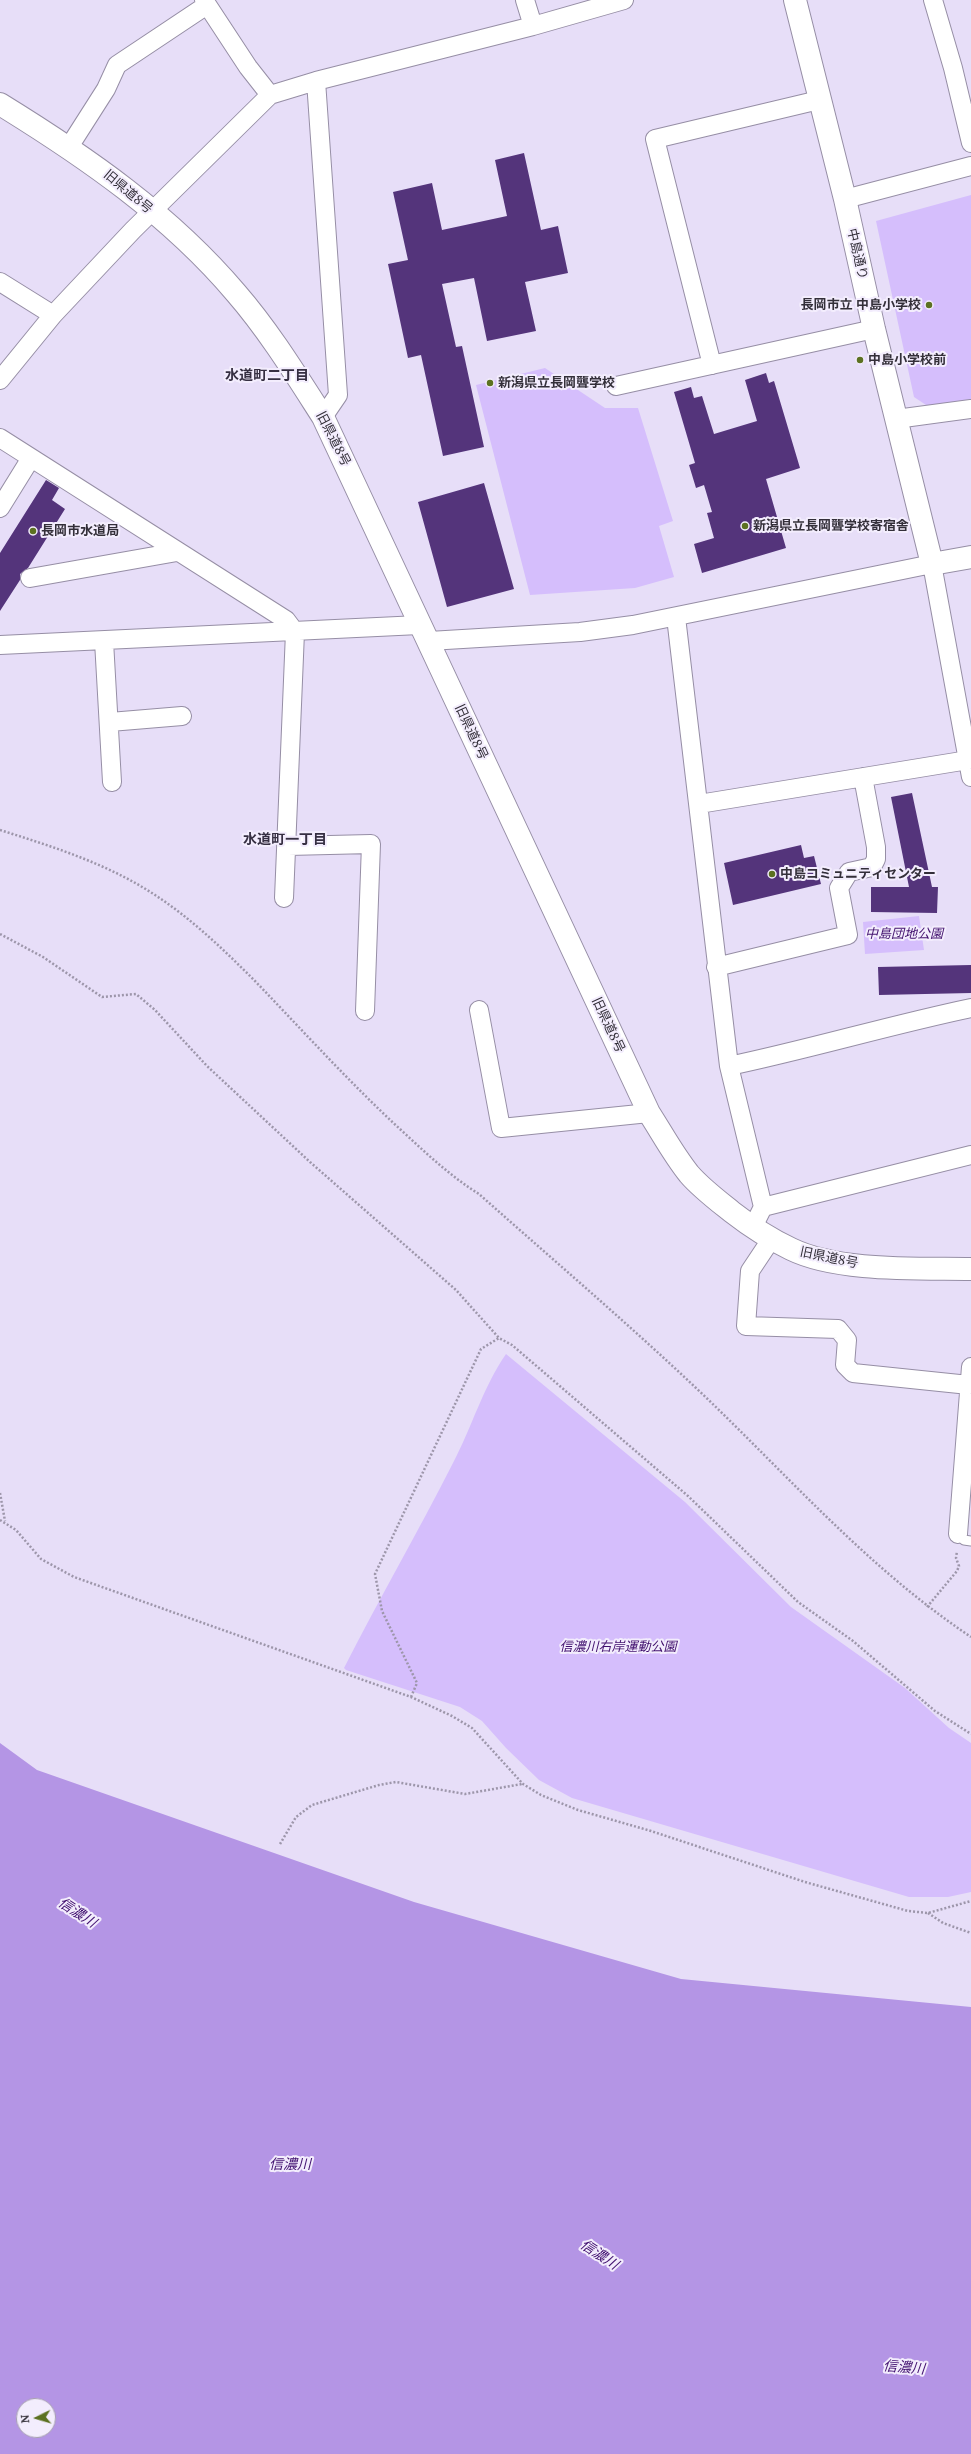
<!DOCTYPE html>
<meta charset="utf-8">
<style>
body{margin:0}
#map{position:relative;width:971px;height:2454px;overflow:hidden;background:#e7def8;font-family:Lora,serif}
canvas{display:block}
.north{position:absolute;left:16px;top:2398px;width:40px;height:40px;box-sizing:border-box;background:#f3edfd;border:1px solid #a6a1af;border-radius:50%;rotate:265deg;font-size:11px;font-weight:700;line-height:16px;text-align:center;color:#332f39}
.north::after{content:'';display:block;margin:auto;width:14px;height:18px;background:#5c7121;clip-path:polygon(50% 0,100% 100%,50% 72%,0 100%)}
</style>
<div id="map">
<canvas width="971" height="2454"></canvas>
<div class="north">N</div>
</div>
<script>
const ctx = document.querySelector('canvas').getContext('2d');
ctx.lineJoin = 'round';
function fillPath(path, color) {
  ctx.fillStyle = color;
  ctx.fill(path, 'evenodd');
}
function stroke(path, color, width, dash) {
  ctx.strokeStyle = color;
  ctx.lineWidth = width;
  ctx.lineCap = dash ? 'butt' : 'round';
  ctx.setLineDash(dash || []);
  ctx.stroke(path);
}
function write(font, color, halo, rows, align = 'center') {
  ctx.font = font + ' Lora,"Noto Sans JP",serif';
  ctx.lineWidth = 4;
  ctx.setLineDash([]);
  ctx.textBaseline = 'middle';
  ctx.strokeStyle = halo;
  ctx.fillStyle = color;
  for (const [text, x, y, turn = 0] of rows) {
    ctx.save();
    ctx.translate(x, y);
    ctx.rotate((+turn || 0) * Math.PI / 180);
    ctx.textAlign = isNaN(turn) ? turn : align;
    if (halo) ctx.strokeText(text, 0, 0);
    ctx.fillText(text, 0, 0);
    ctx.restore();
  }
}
fillPath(new Path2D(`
 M971 195V399L929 407 914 397 876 221Z
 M545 368 605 408H638L673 521 659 526 674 577 635 588 530 595 476 385Z
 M919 916 924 950 865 954 863 922Z
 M506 1354 685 1502 791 1607 905 1688 949 1728 971 1743V1892L948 1897H909L572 1798 539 1780 506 1748 482 1721 460 1707 346 1670 344 1668C379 1599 418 1532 453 1463 472 1427 483 1387 506 1354Z`), '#d5befc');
fillPath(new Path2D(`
 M0 1743 37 1770 414 1902 681 1979 971 2007V2454H0ZM24 2406H48V2430H24Z`), '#b495e5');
fillPath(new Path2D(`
 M524 153 541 230 558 226 568 273 525 282 536 331 487 341 474 278 442 284 456 347 462 346 484 447 443 456 421 355 408 358 388 264 408 260 393 192 432 183 442 230 507 216 495 160Z
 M766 373 769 383 774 381 800 468 766 479 786 548 702 573 694 544 714 538 707 513 712 512 704 485 696 488 689 465 695 463 674 392 691 387 694 398 702 396 714 434 757 421 745 380Z
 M46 480 59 488 52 500 65 509 28 568 20 574V580L0 611V553Z
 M484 483 514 589 447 607 418 502Z
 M912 793 932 887H938L937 913 871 912V887H909L891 797Z
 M801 845 804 858 814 856 821 884 733 905 724 863Z
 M971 965V993L879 995 878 967Z`), '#54347b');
const service = new Path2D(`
 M958 1534 964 1540 971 1541`);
const minor = new Path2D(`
 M204 0 248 67 270 95
 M525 0 533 26
 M933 0 953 68 971 143
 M316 81 338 395 323 417
 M69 147 106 89 117 65 207 5
 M845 199 971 166
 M0 282 53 315
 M712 365 655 139 819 100
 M0 380 53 315 133 230 270 95 316 81 533 26 624 0
 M616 386 874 329
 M896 419 971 409
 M0 438 286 620 295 632 284 898
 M0 508 31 458
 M30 578 177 552
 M676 617 729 1066 763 1207 753 1227
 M104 641 112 782
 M429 641 580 632 633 625 932 564 971 777
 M0 645 419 625
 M110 722 182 716
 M699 804 968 760
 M288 846 371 844 365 1011
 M716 967 848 935 839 888 849 872 872 867 876 859V847L863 777
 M479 1010 501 1128 649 1113
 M729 1066C810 1049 890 1025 971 1008
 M763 1207 971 1155
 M772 1238 750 1271 746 1326 838 1329 847 1340 845 1365 853 1373 969 1385
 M958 1534 971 1367`);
const tertiary = new Path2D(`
 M795 0 845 199 874 329 932 564 971 557
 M0 104C86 157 170 215 236 293 269 331 296 375 323 417L649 1113C662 1133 673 1154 689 1174 701 1188 717 1200 732 1212 750 1226 770 1239 791 1249 838 1272 918 1268 971 1269`);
stroke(service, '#968ea5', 11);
stroke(minor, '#968ea5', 20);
stroke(tertiary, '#968ea5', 24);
stroke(new Path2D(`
 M0 830C54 847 108 864 155 895 192 919 224 950 255 981 303 1031 350 1083 401 1130 426 1153 450 1176 479 1194 551 1258 625 1321 695 1387 787 1474 865 1566 971 1637
 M0 934 43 957 102 997 136 994 155 1010 207 1066 310 1162 456 1290 499 1338
 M0 1493 5 1521
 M0 1520 16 1530 41 1559 74 1577 411 1697 452 1716 472 1728 523 1784 541 1795 578 1810 651 1831 805 1882 908 1911 928 1913 971 1901
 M927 1607 957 1571 959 1566 956 1558 957 1551
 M411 1697 417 1683 382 1611 375 1574 481 1349 499 1338 512 1345 688 1496 798 1602 853 1641 935 1711 971 1734
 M280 1844 296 1817 312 1805 379 1785 396 1782 465 1794 522 1784
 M928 1913 943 1923 971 1933`), '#9d96aa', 2.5, [2, 2]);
stroke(service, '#fff', 9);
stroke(minor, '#fff', 18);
stroke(tertiary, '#fff', 22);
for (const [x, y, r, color] of [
 [929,305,4,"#5c7121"],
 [860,360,4,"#5c7121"],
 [490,383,4,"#5c7121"],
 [745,526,4,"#5c7121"],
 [33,531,4,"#5c7121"],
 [772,874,4,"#5c7121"]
]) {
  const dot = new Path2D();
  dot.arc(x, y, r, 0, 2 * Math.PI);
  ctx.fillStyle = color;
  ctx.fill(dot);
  stroke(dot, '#f3edfd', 1.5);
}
write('13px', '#332f39', '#f3edfd', [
 ["旧県道8号",128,192,40],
 ["中島通り",857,254,77],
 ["旧県道8号",333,439,63],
 ["旧県道8号",471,732,65],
 ["旧県道8号",608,1025,65],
 ["旧県道8号",829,1258,12]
]);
write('bold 13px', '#332f39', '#f3edfd', [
 ["長岡市立 中島小学校",921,305,"right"],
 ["中島小学校前",868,360],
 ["新潟県立長岡聾学校",498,383],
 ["新潟県立長岡聾学校寄宿舎",753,526],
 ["長岡市水道局",41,531],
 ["中島コミュニティセンター",780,874]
], 'left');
write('italic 13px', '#400f6d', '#f3edfd', [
 ["中島団地公園",904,934],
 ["信濃川右岸運動公園",618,1647]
]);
write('bold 14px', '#362f42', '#f3edfd', [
 ["水道町二丁目",267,376],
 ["水道町一丁目",285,840]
]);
write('italic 14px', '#421270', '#f3edfd', [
 ["信濃川",77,1913,33],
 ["信濃川",290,2165],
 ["信濃川",599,2255,33],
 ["信濃川",904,2368,5]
]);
</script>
